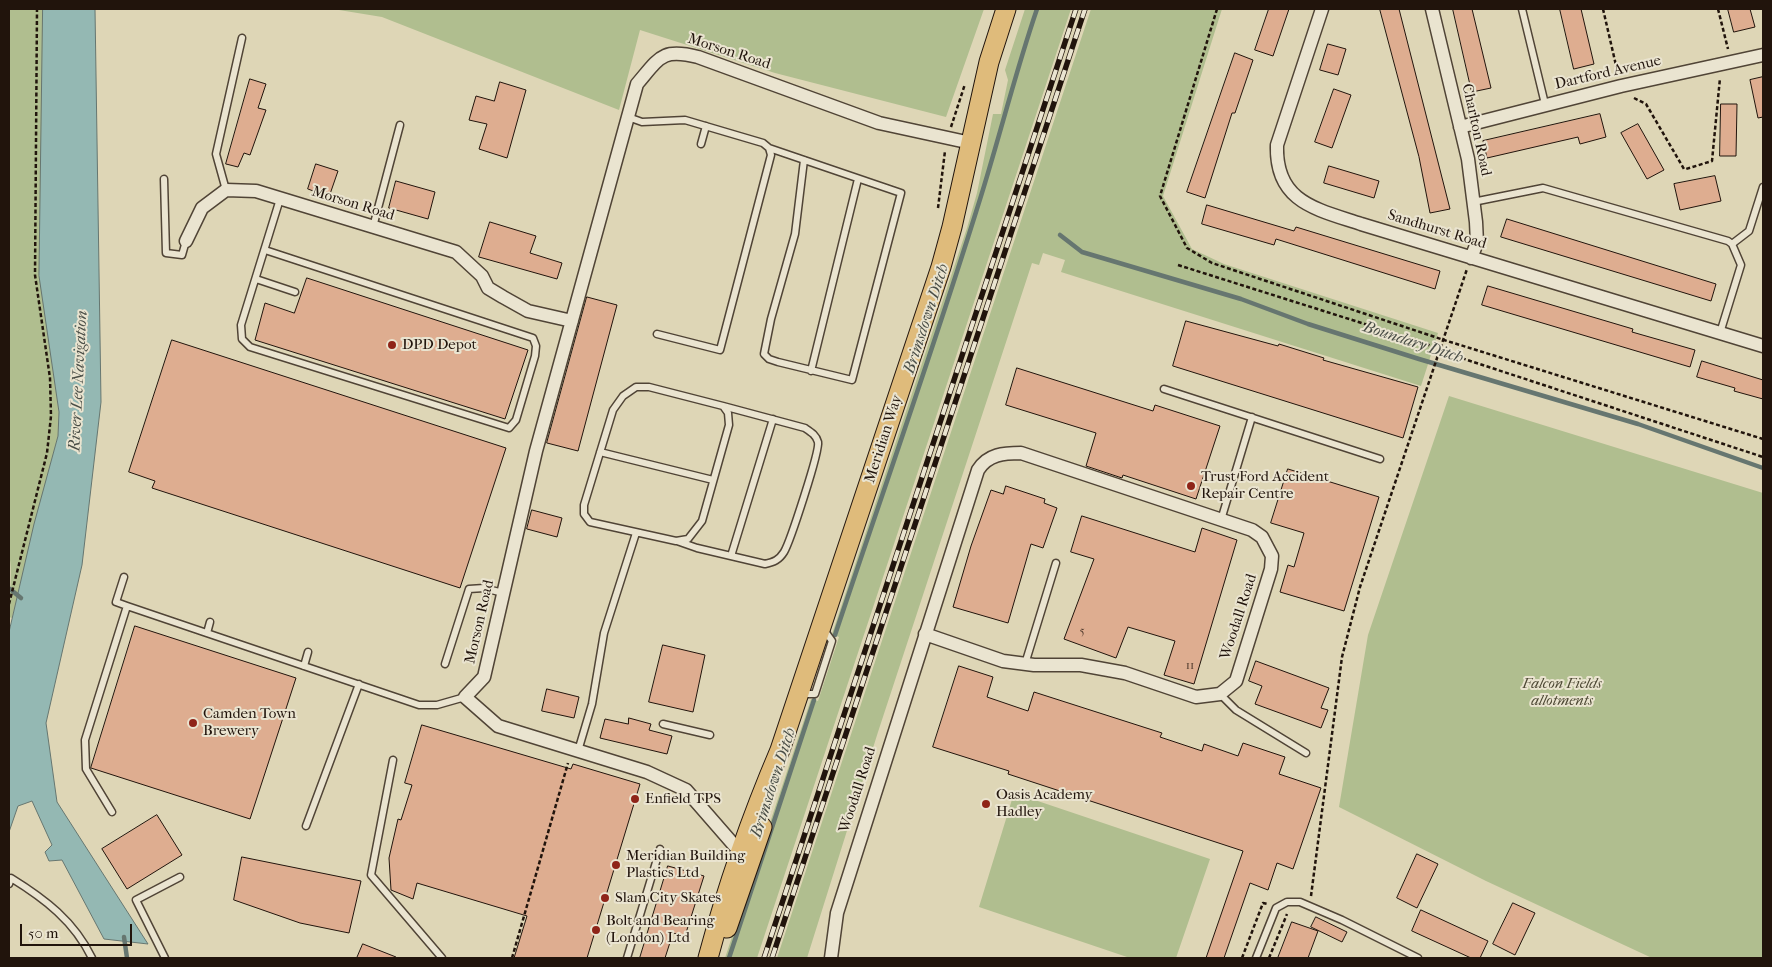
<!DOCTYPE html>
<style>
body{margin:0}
#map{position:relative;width:1772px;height:967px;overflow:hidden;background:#ded6b6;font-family:"IM FELL French Canon",serif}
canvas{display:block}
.frame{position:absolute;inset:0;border:10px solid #21140c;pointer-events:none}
.scale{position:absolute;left:20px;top:924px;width:112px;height:22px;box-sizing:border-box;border:2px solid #21140c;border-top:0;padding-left:6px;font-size:15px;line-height:18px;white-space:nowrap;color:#21140c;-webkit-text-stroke:4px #eae4d0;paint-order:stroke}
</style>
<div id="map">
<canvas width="1772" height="967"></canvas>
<div class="frame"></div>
<div class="scale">50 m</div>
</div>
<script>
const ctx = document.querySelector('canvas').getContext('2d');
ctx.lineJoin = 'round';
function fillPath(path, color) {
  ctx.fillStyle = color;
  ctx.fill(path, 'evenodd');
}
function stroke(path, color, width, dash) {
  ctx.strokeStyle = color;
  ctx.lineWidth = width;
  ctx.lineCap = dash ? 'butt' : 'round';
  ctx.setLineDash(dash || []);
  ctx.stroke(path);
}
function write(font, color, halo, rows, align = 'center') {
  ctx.font = font + ' "IM FELL French Canon",serif';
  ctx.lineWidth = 4;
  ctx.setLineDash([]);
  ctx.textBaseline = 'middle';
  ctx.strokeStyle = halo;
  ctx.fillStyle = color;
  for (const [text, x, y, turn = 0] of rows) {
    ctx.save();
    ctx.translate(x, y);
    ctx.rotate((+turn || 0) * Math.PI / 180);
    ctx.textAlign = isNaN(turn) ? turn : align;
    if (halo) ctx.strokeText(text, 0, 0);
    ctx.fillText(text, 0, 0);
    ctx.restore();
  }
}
fillPath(new Path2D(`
 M9 9H43L51 353 59 413 58 436 12 618 9 617C9 603 13 566 9 556Z
 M333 9H984L946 117 775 73 640 30 619 110 382 17Z
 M1025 9H1071L757 958H725L811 699 818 701 839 637 832 634 967 228 977 193 993 114H1001L1008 80 1005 70Z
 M1091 9H1222L1163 196 1192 249 1224 264 1438 333 1421 386 1061 272 1065 260 1043 253 1039 265 1032 263 878 732 807 958H777Z
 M1449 396 1763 493V958H1652L1486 881 1339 807 1368 635Z
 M1014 793 1210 859 1176 958H1130L979 907Z`), '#b0be8f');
const water = new Path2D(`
 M43 9H95L101 402 82 565 46 723 57 802 148 944 104 939 62 860 49 861 45 852 52 845 32 801 18 806 9 832V632L34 524 58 436 59 412 39 276Z`);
fillPath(water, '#94b8b3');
stroke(water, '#667670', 1);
stroke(new Path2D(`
 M1060 235 1082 252 1241 299 1308 324 1419 359 1638 424 1763 468
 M10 589 21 598
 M835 635C882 494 932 353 976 212 998 144 1014 76 1037 9
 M124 937 127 958
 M729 958 814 700`), '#667670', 4.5);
const building = new Path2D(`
 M1269 9H1289L1273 56 1255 50Z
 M1380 9H1399L1450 209 1430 213 1419 157Z
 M1453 9H1472L1491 88 1472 92Z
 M1560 9H1581L1594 64 1574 69Z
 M1728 9H1750L1755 27 1734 32Z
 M1328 44 1346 49 1338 75 1320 70Z
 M1235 53 1253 60 1235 113H1232L1205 198 1187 192Z
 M1763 77V117L1758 118 1750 80Z
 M250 79 266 84 258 108 266 110 250 155 244 153 238 167 226 164Z
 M500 82 526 90 507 158 479 149 487 124 469 120 476 96 494 101Z
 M1334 89 1351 95 1332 148 1315 142Z
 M1721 104H1737L1736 156H1720Z
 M1600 114 1606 137 1580 144 1578 137 1487 158 1483 141Z
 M1638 124 1664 170 1647 179 1621 133Z
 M316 164 338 171 329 197 308 189Z
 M1329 166 1379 181 1374 198 1324 183Z
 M1715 176 1721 201 1680 210 1674 184Z
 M396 181 435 192 428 219 389 208Z
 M1207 205 1294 231 1296 227 1440 271 1435 289 1276 239 1274 245 1202 224Z
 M1507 219 1716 284 1711 301 1501 237Z
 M490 222 536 236 530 253 562 263 557 279 479 257Z
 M307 278 528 350 505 419 255 340 265 303 294 313Z
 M1488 286 1633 329 1632 332 1695 350 1690 367 1482 305Z
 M587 297 617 305 578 451 547 443Z
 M1186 321 1278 346 1279 344 1324 358 1323 360 1418 387 1403 438 1173 366Z
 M172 340 506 448 460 588 152 488 155 481 129 472Z
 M1702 361 1763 380V399L1734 391 1735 388 1697 377Z
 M1017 368 1153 411 1155 405 1220 426 1196 499 1123 475 1122 478 1086 466 1096 433 1006 405Z
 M1288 469 1379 497 1344 611 1280 592 1288 565 1294 567 1304 533 1271 523Z
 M1006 486 1045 499 1044 503 1057 508 1043 548 1031 544 1008 623 953 607 971 546 991 490 1003 494Z
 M532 510 562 518 557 537 527 529Z
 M1082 516 1195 552 1202 528 1237 540 1194 684 1164 675 1175 641 1128 627 1116 658 1064 639 1094 559 1071 552Z
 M135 626 296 678 250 819 91 768Z
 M663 645 705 655 693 712 649 702Z
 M1256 661 1329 688 1321 708 1328 710 1321 728 1255 704 1262 686 1249 681Z
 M959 666 993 677 987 697 1028 711 1034 692 1162 733 1160 737 1202 751 1204 744 1238 756 1243 743 1285 757 1279 774 1321 788 1293 869 1277 863 1268 890 1250 883 1224 958H1206L1243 851 1008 774 1009 771 933 747Z
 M547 689 579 697 574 718 542 711Z
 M629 718 651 724 649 730 672 736 667 754 600 738 605 719 628 724Z
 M422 725 571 769 573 764 640 784 587 958H514L527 916 417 883 413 899 391 890 389 858 398 819 401 820 412 785 405 783Z
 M157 815 182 855 127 889 102 849Z
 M1417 854 1438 864 1417 908 1397 898Z
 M242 857 361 881 349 933 300 923 234 900Z
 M668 866 704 876 685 936 673 933 665 958H640Z
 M1513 903 1535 913 1515 955 1493 944Z
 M1421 910 1488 941 1480 958H1471L1412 931Z
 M1316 917 1347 932 1342 942 1311 927Z
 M1292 922 1318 931 1308 958H1278Z
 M363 944 396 957V958H357Z`);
fillPath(building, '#dead90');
stroke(building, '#21140c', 1);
const lane = new Path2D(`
 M1522 9 1545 104
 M628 117 642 122 685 120 763 143 769 148 771 155 720 350 657 334
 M701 144 706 126
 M769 148 901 193 852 380 778 362 769 359 764 354 771 319 795 234 804 160
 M164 179 166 253 182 255 186 241
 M226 190 216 154 242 38
 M1473 202 1543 188 1728 241 1732 244 1741 265 1720 333
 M373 227 400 125
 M1732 244 1749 231 1763 187
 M265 250 533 338 536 346 535 356 516 420 509 428 250 347 242 339 241 325 280 199
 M256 279 295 292
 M811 371 858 179
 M636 387H649L723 406 728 413 729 425 702 521 688 539 676 541 590 522 584 514V505L613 410 623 396Z
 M1164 389 1380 459
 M600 452 713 480
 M1221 520 1252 417
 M677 541 697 548 765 564C774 562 779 560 784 552 790 542 820 451 818 442 816 435 811 432 805 428L723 406
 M731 556 773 419
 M124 577 116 602 127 606 419 705H437L465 697
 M207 633 210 622
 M445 664 469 589 484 588 503 593
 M1025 664 1056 563
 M304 666 308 652
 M800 694H815L832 641 824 630
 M1220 694 1236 710 1306 753
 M663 724 710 735
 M578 751 592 704 604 633 636 533
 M393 760 371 875 442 958
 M112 812 86 769 85 740 127 606
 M306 826 359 684
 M9 884 11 878C45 899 74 921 92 958
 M165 958 136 900 180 877
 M627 958 660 849
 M1256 958 1276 908 1287 902H1300L1342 920 1418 958`);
const street = new Path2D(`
 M1322 9 1277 145C1275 202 1316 209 1361 224L1763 346
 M1432 9 1468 159 1476 222 1477 243 1471 258
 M1460 127 1621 86 1763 55
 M186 241 202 208 226 190 256 191 456 252 482 276 488 288 503 297 528 311 572 321
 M740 852 686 790 647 772 498 726 465 697 484 677 536 451 637 84C660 57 662 48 698 57L879 123 971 143
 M831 958 837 913 978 470C988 454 1004 453 1021 453L1252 530 1262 537 1272 556 1271 569 1236 681 1220 694 1196 697 1125 673 1081 665H1034L1003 661 925 634`);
const primary = new Path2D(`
 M727 928 762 827
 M708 958C727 887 751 818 780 750L941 267 952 227 989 62 1006 9`);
stroke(lane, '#504436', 9);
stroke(street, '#504436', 15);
stroke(primary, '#21140c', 21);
stroke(new Path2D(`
 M1217 9 1160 196 1187 248 1212 263 1444 340 1763 439
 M1603 9 1618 74
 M1718 9 1728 49
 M1634 98 1646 104 1684 169H1686L1712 161 1720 78
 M951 127 965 84
 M938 208 945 151
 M1178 265 1425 343 1440 351 1763 457
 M9 604 47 453 51 416 50 378 35 275 37 9
 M1311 896 1342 657 1360 587 1467 269
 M512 958 568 763
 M1242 958 1263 903 1268 904
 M1269 958 1287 914`), '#21140c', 2.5, [4, 2.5]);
stroke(lane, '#eae4d0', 6);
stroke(street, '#eae4d0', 12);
stroke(primary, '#dfbb7b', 19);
const rail = new Path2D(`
 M764 958 1076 9
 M772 958 1085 9`);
stroke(rail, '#21140c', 5.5);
stroke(rail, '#eae4d0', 4, [11]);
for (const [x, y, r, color] of [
 [392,345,5,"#8f2418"],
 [1191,486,5,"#8f2418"],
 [193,723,5,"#8f2418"],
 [635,799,5,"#8f2418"],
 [986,804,5,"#8f2418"],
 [616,865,5,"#8f2418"],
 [605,898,5,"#8f2418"],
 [596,930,5,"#8f2418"]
]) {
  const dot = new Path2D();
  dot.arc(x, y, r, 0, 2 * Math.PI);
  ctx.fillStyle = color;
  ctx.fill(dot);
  stroke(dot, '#eae4d0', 2);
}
write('12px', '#503a2d', null, [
 ["5",1082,632],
 ["11",1190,666]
]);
write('15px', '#21140c', '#eae4d0', [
 ["Morson Road",729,52,18],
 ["Dartford Avenue",1608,73,-13],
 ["Charlton Road",1476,130,78],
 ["Morson Road",353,204,17],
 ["Sandhurst Road",1437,230,17],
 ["Meridian Way",884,439,-72],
 ["Woodall Road",1239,617,-72],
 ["Morson Road",480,622,-77],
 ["Woodall Road",858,790,-72]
]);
write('15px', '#21140c', '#eae4d0', [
 ["DPD Depot",402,345],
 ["Trust Ford Accident",1201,477],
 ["Repair Centre",1201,494],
 ["Camden Town",203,714],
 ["Brewery",203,731],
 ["Oasis Academy",996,795],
 ["Hadley",996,812],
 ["Enfield TPS",645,799],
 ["Meridian Building",626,856],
 ["Plastics Ltd",626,873],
 ["Slam City Skates",615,898],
 ["Bolt and Bearing",606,921],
 ["(London) Ltd",606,938]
], 'left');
write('italic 15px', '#4c4733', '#eae4d0', [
 ["Falcon Fields",1562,684],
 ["allotments",1562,701]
]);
write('italic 16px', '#494d46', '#eae4d0', [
 ["Brimsdown Ditch",927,319,-72],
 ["Boundary Ditch",1413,343,18],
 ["River Lee Navigation",79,381,-87],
 ["Brimsdown Ditch",774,783,-72]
]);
</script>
